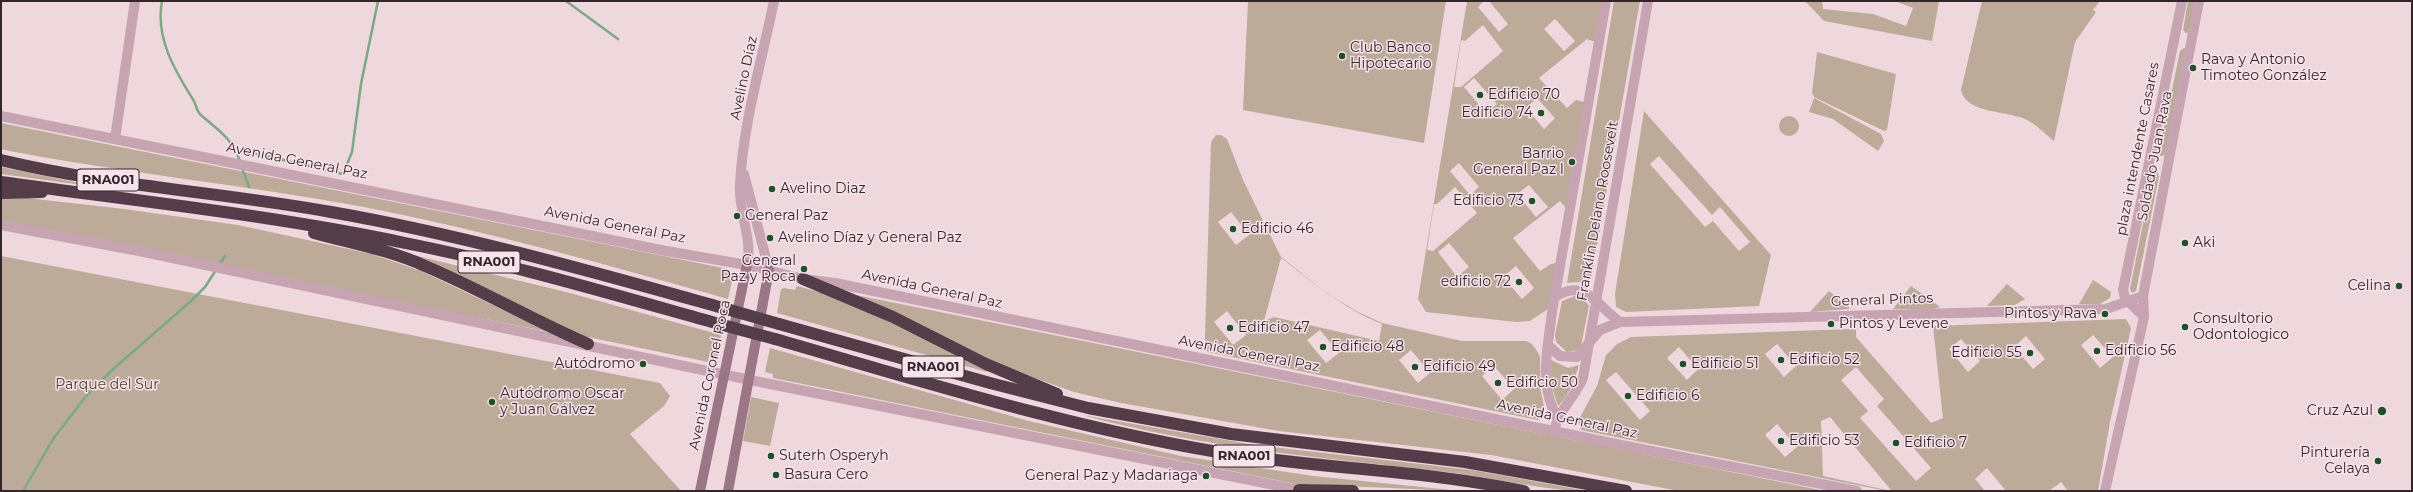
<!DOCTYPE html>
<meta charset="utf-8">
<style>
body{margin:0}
#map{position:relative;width:2413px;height:492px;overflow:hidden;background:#efd7de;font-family:Montserrat,sans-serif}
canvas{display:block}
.frame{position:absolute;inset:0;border:2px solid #32252c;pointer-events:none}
</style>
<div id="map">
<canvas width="2413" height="492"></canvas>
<div class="frame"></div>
</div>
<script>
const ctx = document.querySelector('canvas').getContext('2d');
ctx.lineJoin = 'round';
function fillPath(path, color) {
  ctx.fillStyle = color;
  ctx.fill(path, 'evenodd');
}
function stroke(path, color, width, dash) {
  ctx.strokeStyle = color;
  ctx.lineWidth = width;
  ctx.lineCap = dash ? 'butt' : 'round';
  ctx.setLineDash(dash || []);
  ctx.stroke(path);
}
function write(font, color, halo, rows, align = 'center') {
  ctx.font = font + ' Montserrat,sans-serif';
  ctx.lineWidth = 3;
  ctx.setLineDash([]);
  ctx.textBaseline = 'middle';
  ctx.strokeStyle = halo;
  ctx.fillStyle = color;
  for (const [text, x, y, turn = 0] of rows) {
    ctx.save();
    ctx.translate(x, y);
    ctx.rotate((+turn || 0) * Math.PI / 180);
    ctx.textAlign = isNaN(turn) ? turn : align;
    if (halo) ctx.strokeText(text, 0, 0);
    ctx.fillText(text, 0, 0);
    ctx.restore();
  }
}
fillPath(new Path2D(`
 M1248 1H1446L1424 143 1243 110Z
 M1467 1H1484L1478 7 1499 32 1508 24 1489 1H1603L1548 309 1530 321 1516 322 1426 312 1418 299ZM1555 19 1575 41 1564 51 1544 29ZM1483 25 1503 51 1461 87H1454L1461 40 1465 41ZM1587 39 1595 42 1584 102 1576 100 1567 108 1539 78ZM1474 78 1497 104 1486 113 1464 87ZM1537 98 1555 118 1544 129 1526 108ZM1459 163 1479 187 1470 195 1450 171ZM1529 185 1548 207 1536 217 1517 194ZM1455 187 1477 213 1433 251 1427 250 1434 204H1437ZM1560 201 1566 208 1556 263 1551 264 1540 271 1513 238ZM1449 243 1469 267 1457 277 1438 252ZM1516 266 1534 288 1522 299 1503 277Z
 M1614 1H1640L1590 285 1580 282 1567 283Z
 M1805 1H1822L1823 9 1873 14 1906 26 1913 8 1895 1H1939L1932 41 1824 21Z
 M1982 1H2100L2093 10 2096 12 2075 42 2054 141C2045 134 2035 123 2025 119 2006 111 1965 113 1961 90Z
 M2188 1H2196L2188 33H2186L2183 30Z
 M2184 48 2187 49 2165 155 2160 156 2159 152 2180 51Z
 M1817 52 1896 74 1887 130 1884 131 1814 97 1812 93Z
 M1814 98 1881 134 1884 141 1878 151 1833 119 1809 112Z
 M1644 111 1771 255 1759 306 1626 312 1616 307 1615 294ZM1659 156 1712 215 1720 207 1750 242 1739 251 1713 221 1705 227 1650 164Z
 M1779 126a10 10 0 1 1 20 0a10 10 0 1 1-20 0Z
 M1 123 728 269 733 276 728 299C608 265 487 231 364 207 245 185 124 173 4 150L1 149Z
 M1216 135H1221L1227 139 1243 180 1281 257 1328 294 1358 312 1382 323 1462 341H1527L1533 345 1540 356V387L1545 411 1543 418 1538 420 1208 352 1205 349V337L1211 142ZM1231 212 1249 235 1236 245 1218 222ZM1281 258C1313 282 1344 309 1382 324L1379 341 1274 317 1264 321ZM1227 311 1246 335 1233 345 1214 322ZM1320 330 1339 353 1326 363 1307 340ZM1411 350 1430 373 1418 383 1399 360ZM1494 366 1514 389 1502 400 1482 376Z
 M1 167 104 188 1 174Z
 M2157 172 2159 176 2136 291 2132 293 2130 289 2153 173Z
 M1 195 124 209 238 225 372 254 421 271 550 332 1 222Z
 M413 255 570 293 721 335 717 358 709 357 708 362 578 335Z
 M1 256 660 383 670 396 664 406 630 434 681 491H1Z
 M2093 280 2111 292 2110 298 2100 304H2079Z
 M2007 284 2025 299 2015 305 1987 306Z
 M797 286 834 296 988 368 987 372 777 313 781 289 784 288 795 290Z
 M1911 286 1940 307 1933 309H1893Z
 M1829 291 1849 307V309L1810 312Z
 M856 295 1825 491H1679L1491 455 1279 431 1121 403 1074 392 1012 370Z
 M1575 296 1584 299 1589 306 1581 346 1575 351 1567 352 1556 342 1555 335 1562 301Z
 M2126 319 2131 328 2110 422 2098 491H2068L2061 482 2049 491H2006L1987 468 1975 479 1985 491H1887L1581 430 1578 421 1597 386 1606 355 1617 344 1631 337ZM1933 326 1943 418 1931 423 1856 337V329ZM2093 335 2113 357 2100 368 2081 345ZM2026 336 2045 359 2033 369 2014 347ZM1961 339 1980 361 1968 372 1949 349ZM1777 344 1796 366 1784 377 1765 354ZM1679 347 1698 369 1687 380 1667 358ZM1856 367 1884 399 1877 406 1931 468 1916 481 1860 418 1868 411 1841 380ZM1616 372 1650 411 1640 420 1606 380ZM1830 417 1891 490V491L1823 476 1821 421ZM1777 424 1797 447 1785 457 1765 435Z
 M770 348 1029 421 1181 456 1313 476 1461 491 1296 484 773 378V374L765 372Z
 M1551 360 1568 368 1579 365C1574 381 1570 394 1558 406L1551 384Z
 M751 397 779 403 770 446 743 441Z
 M1082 415 1255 445 1472 470 1588 491C1541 491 1494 477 1447 472 1325 458 1202 448 1082 415Z`), '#bdab99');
stroke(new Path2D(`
 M162 1C155 38 175 71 194 101 196 105 197 112 201 115 219 131 231 137 240 161
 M566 1 618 39
 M236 149 343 174 352 152 361 84 378 1
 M242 168 249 187
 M218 266 225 256
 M23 491 53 439 87 395 111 371 191 301 205 287 216 270`), '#78ab83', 2.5);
stroke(new Path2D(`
 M1 116 666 251 747 265 803 279 835 283 1626 446 1857 491
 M115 139 135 1
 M744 174 769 270
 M1 225 144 252 750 380 1304 491
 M747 265C753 238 738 212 740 184 743 124 762 60 774 1
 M1555 297C1585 277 1597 306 1620 322
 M2144 317 2143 296 2199 1
 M1548 345 1560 356 1577 357 1600 330 1620 322 2106 309 2143 296
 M1557 417C1538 384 1548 348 1552 312L1606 1
 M1554 431C1558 411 1575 397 1583 378L1648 1
 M2105 491 2144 317 2125 298 2123 290 2182 1`), '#c6a4b1', 10);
stroke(new Path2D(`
 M700 491 747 265
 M728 491 769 270`), '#9a7686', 10);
stroke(new Path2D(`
 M1 160C109 186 221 192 331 212 463 235 593 272 723 308
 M1 182C136 201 272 215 405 243 511 264 615 295 719 324
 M1 193 42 192
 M314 233C351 243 390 250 425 266 480 289 532 320 588 344
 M803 279 893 317 986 364 1057 394
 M779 324 990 383 1088 408 1231 434 1465 462 1626 491
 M775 339C921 381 1068 427 1218 452 1320 469 1423 470 1524 491
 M1299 490 1353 491`), '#533d48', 12);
stroke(new Path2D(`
 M723 308 779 324
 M719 324 775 339`), '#533d48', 12);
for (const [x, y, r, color] of [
 [1342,56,4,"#1d512a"],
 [2193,68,4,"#1d512a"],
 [1480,95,4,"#1d512a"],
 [1541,113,4,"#1d512a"],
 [1572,162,4,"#1d512a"],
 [772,189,4,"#1d512a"],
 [1532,201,4,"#1d512a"],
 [737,216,4,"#1d512a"],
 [1233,229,4,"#1d512a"],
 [770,238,4,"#1d512a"],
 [2185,243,4,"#1d512a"],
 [804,269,4,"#1d512a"],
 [1519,282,4,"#1d512a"],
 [2399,286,4,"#1d512a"],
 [2105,314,4,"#1d512a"],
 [1831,324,4,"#1d512a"],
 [2185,327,4,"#1d512a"],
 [1230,328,4,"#1d512a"],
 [1323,347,4,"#1d512a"],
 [2097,351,4,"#1d512a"],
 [2030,353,4,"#1d512a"],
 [1781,360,4,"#1d512a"],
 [643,364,4,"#1d512a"],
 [1683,364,4,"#1d512a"],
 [1415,367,4,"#1d512a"],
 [1498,383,4,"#1d512a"],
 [1628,396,4,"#1d512a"],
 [492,402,4,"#1d512a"],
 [2382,411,5,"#1d512a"],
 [1781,441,4,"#1d512a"],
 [1896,443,4,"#1d512a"],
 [771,456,4,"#1d512a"],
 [2378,461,4,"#1d512a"],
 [776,475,4,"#1d512a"],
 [1206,476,4,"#1d512a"]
]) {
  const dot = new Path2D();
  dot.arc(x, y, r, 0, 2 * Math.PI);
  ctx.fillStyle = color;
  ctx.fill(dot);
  stroke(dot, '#f7e3e9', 1.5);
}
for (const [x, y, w] of [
 [108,180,62],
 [489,262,62],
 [933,367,62],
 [1244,456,62]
]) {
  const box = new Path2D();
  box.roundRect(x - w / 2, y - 11, w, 22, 3);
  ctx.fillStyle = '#f7e3e9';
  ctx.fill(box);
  stroke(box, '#32252c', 1);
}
write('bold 13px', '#32252c', null, [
 ["RNA001",108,180],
 ["RNA001",489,262],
 ["RNA001",933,367],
 ["RNA001",1244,456]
]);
write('14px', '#32252c', '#f7e3e9', [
 ["Club Banco",1350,48],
 ["Hipotecario",1350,64],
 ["Rava y Antonio",2201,60],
 ["Timoteo González",2201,76],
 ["Edificio 70",1488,95],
 ["Edificio 74",1533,113,"right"],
 ["Barrio",1564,154,"right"],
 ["General Paz I",1564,170,"right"],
 ["Avelino Diaz",780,189],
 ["Edificio 73",1524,201,"right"],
 ["General Paz",745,216],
 ["Edificio 46",1241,229],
 ["Avelino Díaz y General Paz",778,238],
 ["Aki",2193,243],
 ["General",796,261,"right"],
 ["Paz y Roca",796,277,"right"],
 ["edificio 72",1511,282,"right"],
 ["Celina",2391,286,"right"],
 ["Pintos y Rava",2097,314,"right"],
 ["Consultorio",2193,319],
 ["Odontologico",2193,335],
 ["Pintos y Levene",1839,324],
 ["Edificio 47",1238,328],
 ["Edificio 48",1331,347],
 ["Edificio 56",2105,351],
 ["Edificio 55",2022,353,"right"],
 ["Edificio 52",1789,360],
 ["Autódromo",635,364,"right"],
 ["Edificio 51",1691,364],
 ["Edificio 49",1423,367],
 ["Edificio 50",1506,383],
 ["Autódromo Oscar",500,394],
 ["y Juan Gálvez",500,410],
 ["Edificio 6",1636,396],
 ["Cruz Azul",2373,411,"right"],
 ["Edificio 53",1789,441],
 ["Edificio 7",1904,443],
 ["Pinturería",2370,453,"right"],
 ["Celaya",2370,469,"right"],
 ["Suterh Osperyh",779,456],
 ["Basura Cero",784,475],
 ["General Paz y Madariaga",1198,476,"right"]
], 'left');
write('14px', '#32252c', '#f7e3e9', [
 ["Avelino Díaz",744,78,-78],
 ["plaza intendente Casares",2138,149,-79],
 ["Soldado Juan Rava",2155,156,-79],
 ["Avenida General Paz",297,161,11],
 ["Franklin Delano Roosevelt",1598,211,-80],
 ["Avenida General Paz",615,225,11],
 ["Avenida General Paz",932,289,12],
 ["General Pintos",1882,300,-2],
 ["Avenida General Paz",1249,354,11],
 ["Avenida Coronel Roca",710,375,-78],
 ["Avenida General Paz",1567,419,12]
]);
write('14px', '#4f3e2b', '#f7e3e9', [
 ["Parque del Sur",107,385]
]);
</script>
